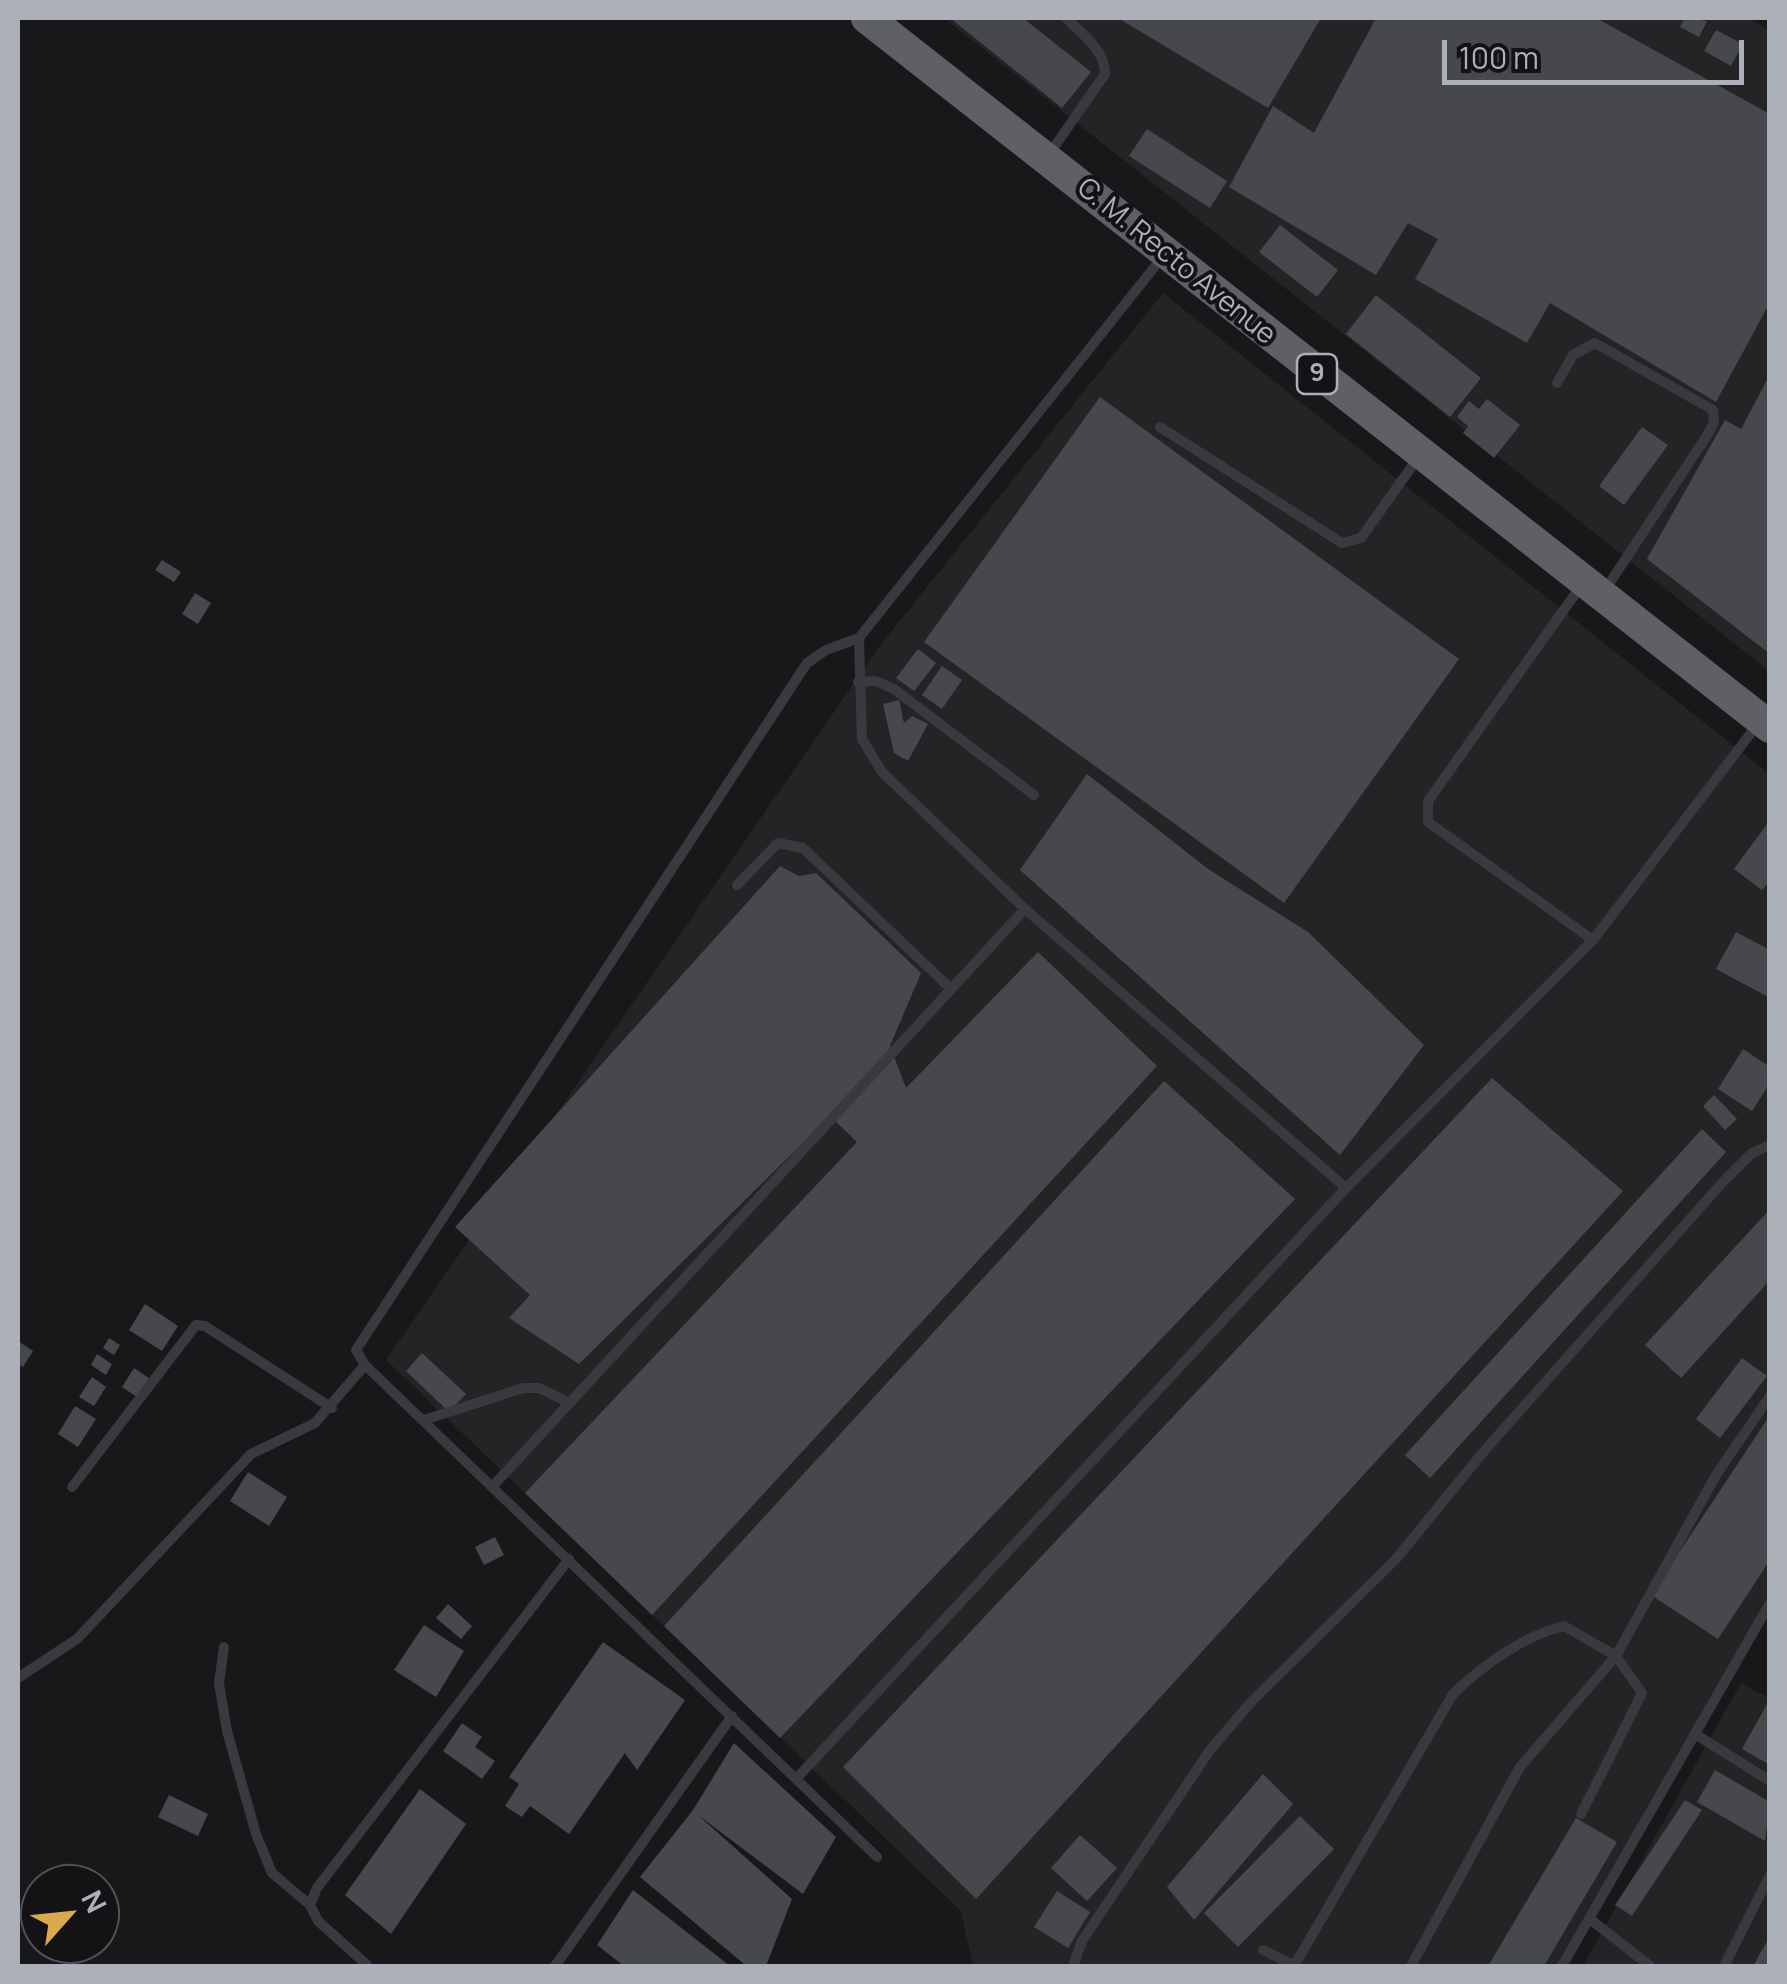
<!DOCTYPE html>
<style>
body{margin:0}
#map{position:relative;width:1787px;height:1984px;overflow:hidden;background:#18181a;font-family:Manrope,sans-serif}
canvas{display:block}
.frame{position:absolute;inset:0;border:20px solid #acb0b8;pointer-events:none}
.north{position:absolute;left:20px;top:1864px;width:100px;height:100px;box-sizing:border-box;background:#131315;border:2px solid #505256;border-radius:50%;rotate:63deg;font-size:28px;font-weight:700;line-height:40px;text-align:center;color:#acb0b8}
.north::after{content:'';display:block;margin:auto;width:35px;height:45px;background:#dcaa4d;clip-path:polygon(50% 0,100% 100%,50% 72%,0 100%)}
.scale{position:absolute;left:1442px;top:40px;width:302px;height:45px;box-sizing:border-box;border:5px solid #acb0b8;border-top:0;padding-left:12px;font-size:30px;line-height:35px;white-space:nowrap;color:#acb0b8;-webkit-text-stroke:8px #131315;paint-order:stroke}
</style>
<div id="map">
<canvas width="1787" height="1984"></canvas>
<div class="frame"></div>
<div class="north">N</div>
<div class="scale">100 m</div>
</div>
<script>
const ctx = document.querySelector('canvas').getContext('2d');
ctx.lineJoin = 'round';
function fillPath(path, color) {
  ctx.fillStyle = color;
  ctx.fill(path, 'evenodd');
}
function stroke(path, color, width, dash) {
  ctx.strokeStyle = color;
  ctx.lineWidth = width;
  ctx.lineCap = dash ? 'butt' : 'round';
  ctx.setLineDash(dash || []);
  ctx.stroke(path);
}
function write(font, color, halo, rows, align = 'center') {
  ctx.font = font + ' Manrope,sans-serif';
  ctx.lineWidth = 8;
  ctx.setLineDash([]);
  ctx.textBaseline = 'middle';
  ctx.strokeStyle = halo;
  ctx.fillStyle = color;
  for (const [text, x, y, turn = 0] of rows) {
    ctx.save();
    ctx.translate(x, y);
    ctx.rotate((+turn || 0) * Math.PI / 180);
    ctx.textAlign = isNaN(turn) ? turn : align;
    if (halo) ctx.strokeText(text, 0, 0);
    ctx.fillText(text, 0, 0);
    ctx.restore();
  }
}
fillPath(new Path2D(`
 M944 18H1750L1769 31V671Z
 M1163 293 1769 774V1609L1564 1966H973L961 1911 386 1360 881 644Z
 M1741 1683 1769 1698V1966H1583Z`), '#242427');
fillPath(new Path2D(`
 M950 18H1023L1091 72 1062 108Z
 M1118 18H1321L1268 108Z
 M1376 18H1596L1770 114V302L1716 402 1550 303 1527 343 1415 279 1438 239 1408 223 1376 275 1229 187 1273 106 1314 133Z
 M1685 18 1707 21 1699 37 1680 27Z
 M1716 30 1743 44 1731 66 1704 51Z
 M1147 129 1227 181 1210 208 1129 156Z
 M1280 225 1338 270 1317 297 1259 252Z
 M1376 295 1481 378 1450 417 1346 334Z
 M1770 374V654L1647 559 1725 420 1741 429Z
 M1100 397 1459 659 1284 903 924 642Z
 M1487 399 1520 425 1494 458 1463 433 1468 426 1457 417 1469 401 1479 409Z
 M1642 427 1668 445 1624 505 1599 486Z
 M162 560 181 572 174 582 155 570Z
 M195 593 211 603 198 624 182 614Z
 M918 649 936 663 914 691 896 678Z
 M942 666 962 680 942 709 922 695Z
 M899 700 904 723 912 716 928 724 908 761 894 753 883 704Z
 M1087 774 1208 869 1308 932 1424 1045 1340 1155 1020 870Z
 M1770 820V881L1762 890 1734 869Z
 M780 866 799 876 816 873 921 973 890 1046 906 1088 1038 952 1157 1066 652 1615 525 1493 857 1142 830 1116 579 1364 509 1318 530 1295 455 1227Z
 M1736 932 1770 950V998L1716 969Z
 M1743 1049 1770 1067V1083L1752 1111 1718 1089Z
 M1492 1078 1623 1191 976 1899 843 1767Z
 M1164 1081 1295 1199 780 1738 664 1626Z
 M1714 1095 1737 1119 1725 1130 1703 1106Z
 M1702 1129 1726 1152 1430 1478 1405 1455Z
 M1770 1209V1280L1681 1378 1645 1345Z
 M145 1304 178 1326 162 1351 129 1330Z
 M109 1338 120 1345 114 1355 103 1348Z
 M18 1341 33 1351 23 1367 18 1364Z
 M422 1353 466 1394 449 1412 406 1371Z
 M97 1354 112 1364 106 1375 91 1365Z
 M1742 1358 1767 1376 1720 1438 1696 1419Z
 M134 1368 149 1378 137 1397 122 1387Z
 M92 1377 106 1387 94 1406 79 1397Z
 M75 1406 96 1419 78 1447 58 1434Z
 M1770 1415V1560L1718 1639 1651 1595Z
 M248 1472 287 1497 269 1526 230 1501Z
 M495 1537 504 1555 484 1565 475 1547Z
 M448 1604 472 1626 461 1639 436 1618Z
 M424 1625 464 1651 436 1697 394 1670Z
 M603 1642 685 1700 637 1770 625 1753 569 1834 530 1806 522 1817 505 1806 519 1784 509 1777Z
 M1767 1704 1770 1705V1765L1742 1749Z
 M462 1723 482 1737 475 1747 495 1761 482 1779 443 1751Z
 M734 1743 836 1837 803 1894 698 1815 792 1899 766 1966 744 1964 640 1877 693 1810Z
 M1715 1770 1770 1802 1765 1841 1697 1802Z
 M1263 1774 1293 1804 1194 1920 1167 1887Z
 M420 1789 466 1824 391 1934 345 1895Z
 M169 1795 208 1814 198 1836 158 1817Z
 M1685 1800 1702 1810 1632 1916 1615 1905Z
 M1300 1816 1334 1849 1238 1947 1204 1913Z
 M1576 1818 1617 1842 1544 1966H1488Z
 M1080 1835 1117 1868 1087 1901 1051 1868Z
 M633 1890 730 1966H624L597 1945Z
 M1057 1891 1090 1912 1068 1948 1034 1927Z
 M1770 1940V1966H1753L1766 1943Z`), '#47484c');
stroke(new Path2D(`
 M1050 153 1105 74C1105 50 1082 34 1066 18
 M1557 383 1573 355 1595 343 1713 410 1714 423 1706 437 1605 590
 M1160 427 1342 543 1361 538 1420 455
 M1583 583 1428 801V822L1593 940 1757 725
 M858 682 876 681 894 689 1034 795
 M737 885 778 843 803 848 950 988
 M1346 1188 1593 940
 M424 1420 523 1388H539L570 1403
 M493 1486 1025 909
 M72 1487 196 1325 205 1326 332 1408
 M224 1647 219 1683 227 1731 256 1834 272 1873 310 1905
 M18 1678 77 1639 251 1454 315 1423 365 1365
 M1695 1734 1770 1781
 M796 1779 365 1365 356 1350 807 663 826 650 859 638
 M877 1857 796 1779 1346 1188 1025 909 882 772 862 739 859 638 1164 255
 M1590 1919 1650 1966
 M1263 1950 1295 1966
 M367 1965 318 1921 310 1905 317 1888 569 1559
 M555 1966 732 1716
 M1073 1966 1082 1941 1210 1750 1252 1701 1396 1559 1485 1450 1722 1183 1752 1153 1770 1145
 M1294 1966 1453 1694C1483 1665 1523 1636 1564 1626L1616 1656 1642 1693 1581 1814
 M1411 1966 1520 1767 1616 1656 1716 1475 1770 1396
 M1562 1966 1770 1603
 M1724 1966 1770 1875`), '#3a3a3e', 10);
stroke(new Path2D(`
 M867 18 1770 727`), '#5e6066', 32);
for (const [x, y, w] of [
 [1317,374,40]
]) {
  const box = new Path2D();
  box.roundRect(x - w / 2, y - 20, w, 40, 8);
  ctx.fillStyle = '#131315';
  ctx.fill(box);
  stroke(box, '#acb0b8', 2.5);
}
write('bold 25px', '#acb0b8', null, [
 ["9",1317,374]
]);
write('28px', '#acb0b8', '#131315', [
 ["C. M. Recto Avenue",1176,262,39]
]);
</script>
